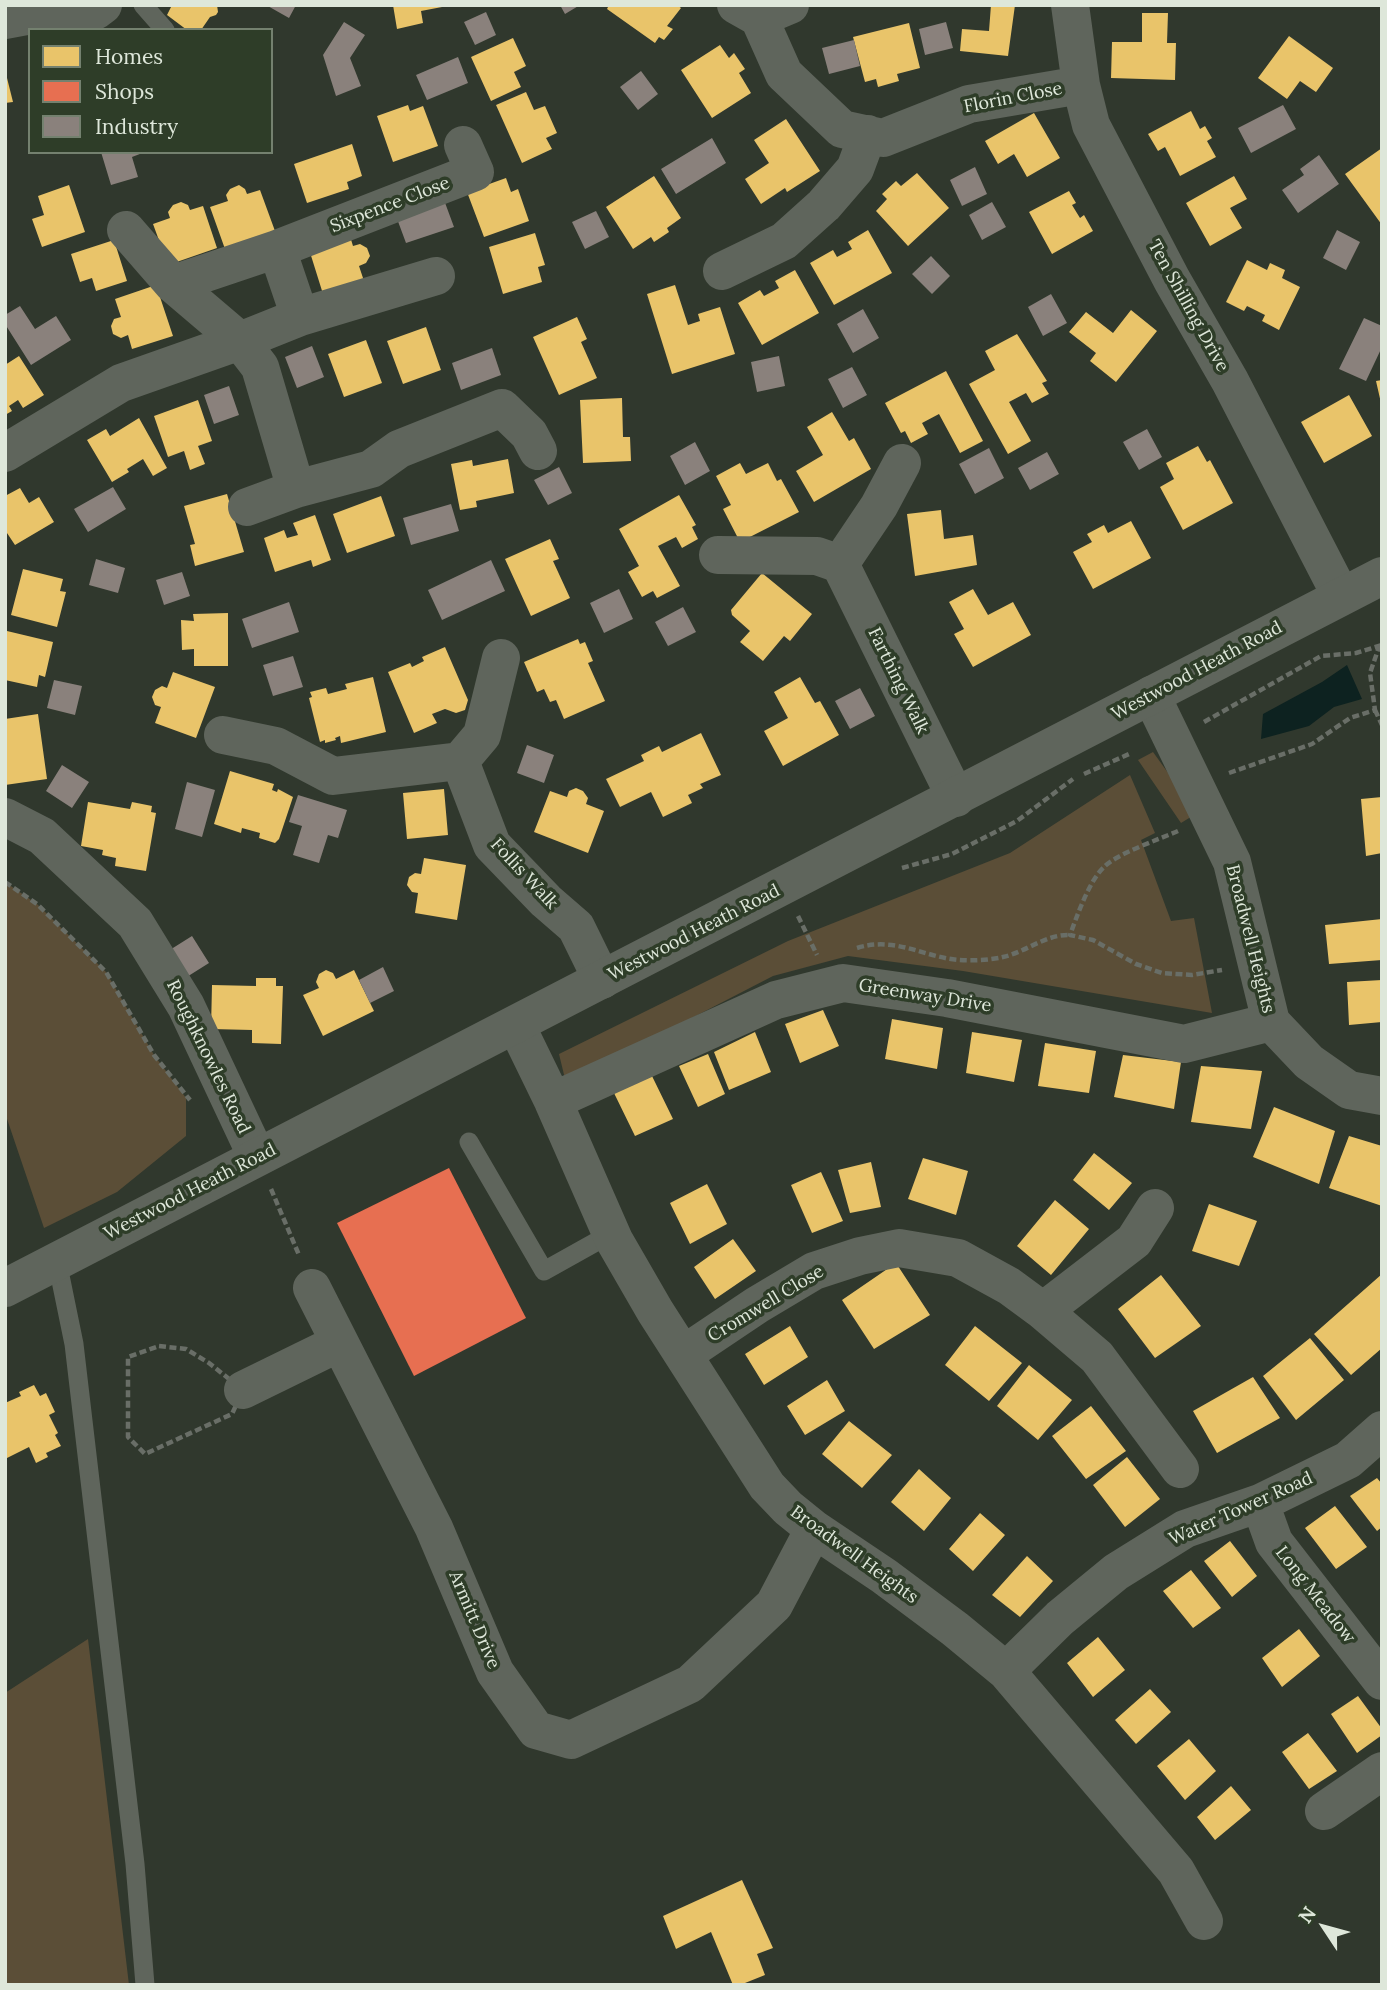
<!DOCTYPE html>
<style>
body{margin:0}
#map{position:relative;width:1387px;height:1990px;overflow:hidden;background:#30382d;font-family:Lora,serif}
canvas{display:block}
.frame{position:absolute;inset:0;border:7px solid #dee7da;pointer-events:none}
.legend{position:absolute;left:28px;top:28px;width:245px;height:126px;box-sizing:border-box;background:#2e3d28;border:2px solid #74816f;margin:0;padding:9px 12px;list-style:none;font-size:21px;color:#dee7da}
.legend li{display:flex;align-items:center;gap:14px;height:35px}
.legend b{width:35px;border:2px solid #74816f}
.north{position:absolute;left:1289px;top:1892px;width:70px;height:70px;-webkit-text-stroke:5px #2e3d28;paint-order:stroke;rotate:306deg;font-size:19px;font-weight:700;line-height:28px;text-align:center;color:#dee7da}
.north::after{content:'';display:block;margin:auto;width:24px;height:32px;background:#dee7da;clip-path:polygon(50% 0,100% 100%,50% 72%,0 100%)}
</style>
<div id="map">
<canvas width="1387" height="1990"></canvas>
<div class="frame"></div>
<ul class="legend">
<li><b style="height:19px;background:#e9c46a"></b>Homes</li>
<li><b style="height:19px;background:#e76f51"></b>Shops</li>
<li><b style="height:19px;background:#8a817c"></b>Industry</li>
</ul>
<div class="north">N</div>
</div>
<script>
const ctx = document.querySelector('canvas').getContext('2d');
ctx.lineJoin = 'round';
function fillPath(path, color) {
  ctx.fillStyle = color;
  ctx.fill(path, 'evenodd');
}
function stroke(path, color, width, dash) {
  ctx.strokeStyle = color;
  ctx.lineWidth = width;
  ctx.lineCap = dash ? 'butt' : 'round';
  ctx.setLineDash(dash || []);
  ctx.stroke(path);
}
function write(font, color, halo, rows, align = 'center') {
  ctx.font = font + ' Lora,serif';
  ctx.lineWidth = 7;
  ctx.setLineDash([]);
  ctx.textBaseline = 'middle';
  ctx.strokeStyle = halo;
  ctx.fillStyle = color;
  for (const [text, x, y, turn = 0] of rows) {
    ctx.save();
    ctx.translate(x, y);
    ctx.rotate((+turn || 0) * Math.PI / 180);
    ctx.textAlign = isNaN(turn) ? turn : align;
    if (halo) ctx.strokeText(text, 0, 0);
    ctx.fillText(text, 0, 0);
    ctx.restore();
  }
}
fillPath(new Path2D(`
 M1153 752 1179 788 1194 815 1181 823 1138 760Z
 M1130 775 1155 833 1141 840 1171 921 1194 918 1212 1013 963 971 848 956 773 976 566 1083 559 1054 788 941 1010 853Z
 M5 882 37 904 106 972 154 1055 186 1098V1136L117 1192 44 1228 5 1113Z
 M88 1639 129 1985H5V1693Z`), '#5b4e37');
fillPath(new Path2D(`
 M1347 665 1362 699 1334 707 1309 726 1261 739 1263 714 1322 682Z`), '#0d2220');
fillPath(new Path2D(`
 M172 5H217L218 12 216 15 210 17 201 30H187L167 15Z
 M393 5H442V7L421 11 423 23 397 29Z
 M609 5H677L681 8 667 26 673 29 664 40 659 37 655 43 607 9Z
 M991 5H1015L1008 56 960 51 962 29 989 31Z
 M1142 13H1168L1167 43H1176L1175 80 1111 78 1112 42H1142Z
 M909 23 920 68 897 74 899 81 878 87 876 79 865 82 853 37Z
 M1289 36 1333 68 1316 92 1300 81 1287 99 1258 78Z
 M513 38 526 66 514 72 521 87 491 101 471 57Z
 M720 45 729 58 734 53 745 69 739 73 751 93 712 118 681 70Z
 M5 70 13 102 5 103Z
 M526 92 534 110 545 106 557 133 546 138 552 149 522 163 496 105Z
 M408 105 410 111 423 106 438 146 393 162 377 116Z
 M1191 111 1200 129 1205 126 1212 138 1207 141 1216 157 1180 176 1165 147 1158 151 1148 134Z
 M1034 113 1060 158 1027 177 1014 154 998 164 985 141Z
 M786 119 820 171 787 192 785 188 761 204 745 179 769 163 754 140Z
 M352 144 362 176 347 182 349 189 307 203 294 164Z
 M1382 148V225L1345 174Z
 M917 173 949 208 908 246 876 211 887 199 882 194 896 181 901 186Z
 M654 176 681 218 667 228 669 232 654 242 651 237 633 249 606 207Z
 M1234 176 1247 199 1230 208 1242 228 1210 246 1186 203Z
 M506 178 511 192 518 189 529 221 484 237 467 192Z
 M69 185 85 232 42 247 32 219 44 215 38 196Z
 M239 185 245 189 247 194 260 190 275 231 225 249 210 207 228 201 226 195 230 189Z
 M1069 191 1076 203 1072 205 1080 218 1084 215 1093 231 1052 254 1029 212Z
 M181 202 188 205 190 210 203 206 217 248 168 265 153 224 170 218 168 212 173 205Z
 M868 230 892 273 834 305 810 263 833 250 837 257 852 249 848 242Z
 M349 233 353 246 360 244 367 248 370 256 366 263 359 266 364 281 323 294 308 246Z
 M535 233 545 265 538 267 542 282 503 294 489 247Z
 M114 240 127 281 96 291 92 278 80 282 71 254Z
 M1247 260 1267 270 1270 263 1285 270 1282 278 1300 287 1279 330 1262 321 1265 315 1247 306 1244 311 1226 302Z
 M795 270 819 313 762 345 738 303 760 290 764 296 779 288 775 281Z
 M156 285 173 336 132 349 128 335 121 338 113 334 111 326 114 319 121 317 115 299Z
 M675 285 688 325 700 321 698 314 720 307 735 354 672 374 647 294Z
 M1131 310 1157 331 1116 382 1090 361 1096 353 1069 332 1086 312 1113 333Z
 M577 317 587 339 581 342 597 378 559 395 533 337Z
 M426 327 441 370 403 384 387 341Z
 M1017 334 1047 381 1042 383 1049 394 1032 403 1026 393 1009 402 1031 441 1008 454 969 384 995 370 985 351Z
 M366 340 382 383 344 397 328 354Z
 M19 356 44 395 23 408 18 400 9 406 12 411 5 415V365Z
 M946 371 983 441 960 453 939 414 922 423 928 434 911 443 905 431 901 433 885 403Z
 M1382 380V402L1381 403 1376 381Z
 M1349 395 1372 436 1324 463 1301 422Z
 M622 398 623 437H630L631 461 583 463 580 400Z
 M198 400 212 441 198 446 205 464 190 470 184 451 168 457 154 416Z
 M832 412 849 441 854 438 871 469 814 502 796 471 823 455 807 427Z
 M139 418 167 468 153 476 143 459 127 469 129 472 112 482 87 440 106 429 110 436Z
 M1198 446 1207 462 1210 460 1233 503 1183 530 1160 487 1174 479 1166 463Z
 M508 459 514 493 476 501 477 507 460 510 451 464 472 460 473 466Z
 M740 463 746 474 768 463 777 481 781 479 799 512 740 542 723 509 731 505 716 476Z
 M20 488 29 503 39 497 54 522 15 545 5 530V496Z
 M227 494 244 552 195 566 190 545 195 544 184 506Z
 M679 495 696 525 692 527 698 539 682 548 676 537 658 546 680 586 657 598 653 591 642 597 628 572 639 566 619 529Z
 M381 496 395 536 347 553 333 514Z
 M941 510 944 539 973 535 977 565 915 576 907 514Z
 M315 515 331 560 313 567 311 560 275 572 264 538 284 530 287 538 298 535 293 523Z
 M1131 521 1151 558 1093 589 1073 552 1092 542 1087 534 1104 525 1108 533Z
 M550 539 559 559 553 561 570 598 531 616 505 559Z
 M23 569 63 579 60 591 66 592 57 627 11 615Z
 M762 573 812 614 790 641 784 636 763 661 740 642 750 631 732 615 731 610Z
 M973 589 988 615 1013 602 1031 635 973 667 954 634 964 629 949 602Z
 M228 613V666H194V649L182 650 181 620 194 621 193 614Z
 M7 631 53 642 45 677 39 675 37 687 5 680Z
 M578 639 580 644 585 642 593 661 588 663 605 701 564 719 556 700 550 702 544 689 537 692 524 662Z
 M445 647 468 700 465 710 456 713 445 709 432 714 437 723 414 733 388 672 410 663 412 667 424 661 422 657Z
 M173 672 215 687 196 738 155 723 161 707 155 705 152 697 155 690 162 686 167 688Z
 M373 677 386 732 341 743 340 736 335 738 336 740 325 743V740L320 742 309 698 312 697 310 692 326 688 328 694 347 689 345 684Z
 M800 677 815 703 820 701 839 735 783 766 764 731 788 718 774 692Z
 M38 714 47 779 5 785V719Z
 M701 733 721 775 700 784 703 788 688 795 692 803 663 817 651 792 620 807 606 779 644 761 641 755 659 746 662 752Z
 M230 771 274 784 272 790 277 792 278 789 293 797 279 839 275 843 259 838 260 833 242 828 241 833 214 824Z
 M576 788 583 791 588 798 586 804 604 811 588 853 534 832 550 791 567 797 569 791Z
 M444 789 448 835 407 839 403 793Z
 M1382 797V853L1366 856 1361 799Z
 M88 802 130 809 132 802 152 806 151 812 156 813 146 871 115 866 116 858 102 855 103 850 81 846Z
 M424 858 466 865 457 920 415 913 418 893 412 892 407 885 409 877 415 873 421 874Z
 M1382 919V960L1329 964 1325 925Z
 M326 970 333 973 336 979 354 970 374 1011 323 1036 303 995 319 988 316 982 319 974Z
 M256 978H276V986H283L281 1044 252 1043V1030L211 1029 212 985 256 986Z
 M1382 980V1022L1349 1025 1347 982Z
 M823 1010 839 1046 800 1063 785 1024Z
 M892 1019 943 1028 937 1069 885 1059Z
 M755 1032 771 1072 729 1090 714 1052Z
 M972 1032 1022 1040 1014 1082 966 1073Z
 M1045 1043 1096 1051 1089 1093 1038 1086Z
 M708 1054 725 1094 698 1107 679 1066Z
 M1123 1055 1181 1062 1174 1109 1114 1097Z
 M1201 1066 1262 1071 1251 1129 1191 1122Z
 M652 1076 673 1119 635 1136 614 1093Z
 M1274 1107 1335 1131 1319 1184 1253 1157Z
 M1349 1136 1382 1146V1206L1329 1188Z
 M1094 1153 1132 1183 1109 1210 1073 1180Z
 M923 1158 968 1171 956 1215 908 1199Z
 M871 1162 881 1207 850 1213 838 1170Z
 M821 1172 843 1221 812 1233 791 1185Z
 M707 1184 727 1224 690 1244 670 1203Z
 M1055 1200 1089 1229 1051 1275 1017 1246Z
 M1209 1204 1257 1221 1239 1266 1192 1251Z
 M733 1239 756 1271 715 1299 694 1267Z
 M896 1263 930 1315 874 1349 842 1300Z
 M1382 1274V1348L1351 1375 1314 1334Z
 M1161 1275 1201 1326 1155 1358 1118 1309Z
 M790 1326 808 1357 764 1385 745 1354Z
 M975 1326 1022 1363 989 1401 945 1365Z
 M1310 1338 1344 1380 1296 1420 1263 1376Z
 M1029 1365 1072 1400 1038 1440 997 1406Z
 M1253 1377 1280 1418 1217 1453 1193 1411Z
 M827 1380 845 1411 805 1435 787 1406Z
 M34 1385 40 1396 46 1393 55 1412 49 1415 58 1433 55 1435 61 1446 46 1453 48 1457 36 1463 29 1447 7 1458 5 1403 21 1396 19 1392Z
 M1091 1406 1126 1451 1086 1479 1052 1436Z
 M849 1421 892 1455 862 1488 822 1454Z
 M1127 1457 1160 1499 1125 1527 1093 1485Z
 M919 1469 951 1498 924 1531 891 1502Z
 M1377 1478 1382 1484V1527L1377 1531 1350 1496Z
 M1335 1506 1367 1547 1336 1569 1305 1528Z
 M980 1513 1005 1535 973 1571 949 1549Z
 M1230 1541 1257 1576 1232 1597 1204 1561Z
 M1027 1556 1053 1581 1020 1617 992 1595Z
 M1191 1570 1221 1608 1193 1628 1163 1591Z
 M1299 1629 1320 1656 1282 1687 1262 1658Z
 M1098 1637 1125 1670 1093 1697 1067 1663Z
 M1150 1689 1171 1712 1136 1744 1115 1720Z
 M1358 1696 1382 1729V1735L1357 1753 1331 1714Z
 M1308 1733 1337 1771 1309 1789 1282 1752Z
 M1189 1739 1216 1771 1185 1800 1157 1766Z
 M1231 1786 1251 1810 1215 1840 1197 1817Z
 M742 1880 773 1948 757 1954 765 1975 740 1985H733L711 1932 676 1949 663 1916Z`), '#e9c46a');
fillPath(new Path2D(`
 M449 1168 526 1318 414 1376 337 1223Z`), '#e76f51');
fillPath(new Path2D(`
 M266 5H296L289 18Z
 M560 5H580L565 14Z
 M486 12 496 35 475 45 464 22Z
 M344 22 365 35 350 58 361 86 336 96 323 55Z
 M946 22 953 48 925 55 919 29Z
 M854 40 860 66 829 74 822 48Z
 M458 57 468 83 427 100 416 75Z
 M641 71 658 94 638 110 620 87Z
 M1283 105 1296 129 1251 153 1238 128Z
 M712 138 726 163 676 194 661 169Z
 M101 152H145L132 157 138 177 111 185Z
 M1319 155 1339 184 1298 213 1282 190 1304 175 1300 169Z
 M975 167 987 194 962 206 950 180Z
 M444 200 454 227 406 243 396 216Z
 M992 202 1006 227 982 240 969 215Z
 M596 211 609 237 585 249 572 222Z
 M1337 230 1360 242 1346 270 1323 258Z
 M931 256 950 276 932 294 912 274Z
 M1051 294 1067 323 1043 336 1028 307Z
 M20 306 35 329 56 316 71 340 31 365 5 324V315Z
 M863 309 879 338 853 353 837 324Z
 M1364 318 1382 326V347L1366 381 1339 369Z
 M312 346 324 377 297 388 285 357Z
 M492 348 501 375 461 390 452 363Z
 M779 356 785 386 757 392 751 362Z
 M852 367 867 395 843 408 828 379Z
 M229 386 239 415 214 424 204 395Z
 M1147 429 1162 457 1139 470 1123 442Z
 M695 442 710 471 685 485 670 456Z
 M989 448 1004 478 975 494 959 464Z
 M1047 452 1059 474 1030 490 1018 468Z
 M559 467 572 493 548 505 534 480Z
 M113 487 126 509 88 532 74 509Z
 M451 504 459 531 411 545 403 518Z
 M96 559 125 568 118 593 89 585Z
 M491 560 505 591 442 620 428 590Z
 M182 572 190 596 164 605 156 580Z
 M619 589 633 619 604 633 590 603Z
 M289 602 299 632 252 648 242 619Z
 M683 607 696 632 668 646 655 622Z
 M293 656 303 687 273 696 263 665Z
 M54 680 82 686 75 715 47 708Z
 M860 688 875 716 850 729 835 701Z
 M527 745 554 755 544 783 517 773Z
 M62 765 89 782 72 808 46 791Z
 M187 782 215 790 202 837 175 829Z
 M298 795 347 810 338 838 328 835 319 863 293 855 302 826 289 822Z
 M192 936 209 963 182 980 165 953Z
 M383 967 394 991 370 1003 359 980Z`), '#8a817c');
stroke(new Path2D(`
 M1375 710 1382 725
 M1204 722 1321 656 1356 653 1382 645
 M1229 773 1312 744 1350 718 1375 710 1370 673 1379 647
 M1084 774 1129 754
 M1178 831C1160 839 1116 854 1104 867 1089 881 1077 916 1070 935L1093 940 1136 964 1162 973 1192 975 1222 970
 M902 868 952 854 1017 821 1073 779
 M5 882 37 904 106 972 154 1055 190 1100
 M798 916 817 955
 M857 948C895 936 923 957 959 960 972 961 990 960 1003 957 1026 952 1046 934 1070 935
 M271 1189 299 1255
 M159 1346 186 1349 209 1363 243 1390 232 1414 145 1454 128 1437V1357Z`), '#696e67', 4.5, [7, 3.5]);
stroke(new Path2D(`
 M143 5 165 30
 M469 1142 544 1271 612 1233
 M57 1261 74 1344 135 1864 145 1985`), '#5f655c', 19);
stroke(new Path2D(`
 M736 5 759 18 784 74 842 129 883 138 969 104 1081 85
 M1070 5 1081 85 1091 125 1172 280 1230 381 1341 596
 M759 18 790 5
 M5 20 37 14 95 11 103 5
 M126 230 173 284 240 341 300 317 436 276
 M722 271 784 241 824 205 855 169 868 134
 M173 284 277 249
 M300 317 277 249 475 172 463 145
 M5 453 121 383 240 341 260 367 296 489
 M902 463 879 506 840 564 956 798
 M247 507 296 489 371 469 399 449 502 408 529 434 538 451
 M718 555 817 556 840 564
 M501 658 482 735 460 761 492 845 546 901 576 927 602 980
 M1151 695 1232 862 1271 1022 1309 1062 1349 1090 1382 1096
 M223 735 276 746 333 776 460 761
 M5 817 42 836 135 923 186 1006 257 1157
 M516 1025 553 1101 614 1240 655 1311 767 1486 788 1508 814 1529 884 1576 955 1629 1006 1671 1176 1871 1204 1921
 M553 1101 776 1000 843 983 947 998 1184 1044 1271 1022
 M312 1288 434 1528 495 1672 536 1730 571 1740 690 1684 774 1605 814 1529
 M1043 1311 1134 1241 1155 1208
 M684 1354 757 1305 814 1271 860 1256 899 1248 958 1258 1009 1286 1043 1311 1097 1357 1180 1469
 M243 1390 339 1343
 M1260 1503 1274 1542 1382 1681
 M1006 1671 1060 1618 1116 1572 1185 1529 1260 1503 1348 1460 1382 1430
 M1324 1811 1382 1771`), '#5f655c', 38);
stroke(new Path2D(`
 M5 1288 1382 576`), '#5f655c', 38);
write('18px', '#dee7da', '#2e3d28', [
 ["Florin Close",1013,98,-11],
 ["Sixpence Close",390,205,-21],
 ["Ten Shilling Drive",1188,306,61],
 ["Westwood Heath Road",1197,671,-28],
 ["Farthing Walk",898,681,64],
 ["Follis Walk",524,874,47],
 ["Westwood Heath Road",694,933,-27],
 ["Broadwell Heights",1250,939,76],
 ["Greenway Drive",925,996,9],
 ["Roughknowles Road",208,1057,64],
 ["Westwood Heath Road",190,1192,-27],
 ["Cromwell Close",766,1304,-31],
 ["Water Tower Road",1241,1509,-24],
 ["Broadwell Heights",854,1555,36],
 ["Long Meadow",1315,1595,52],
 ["Armitt Drive",474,1620,67]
]);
</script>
